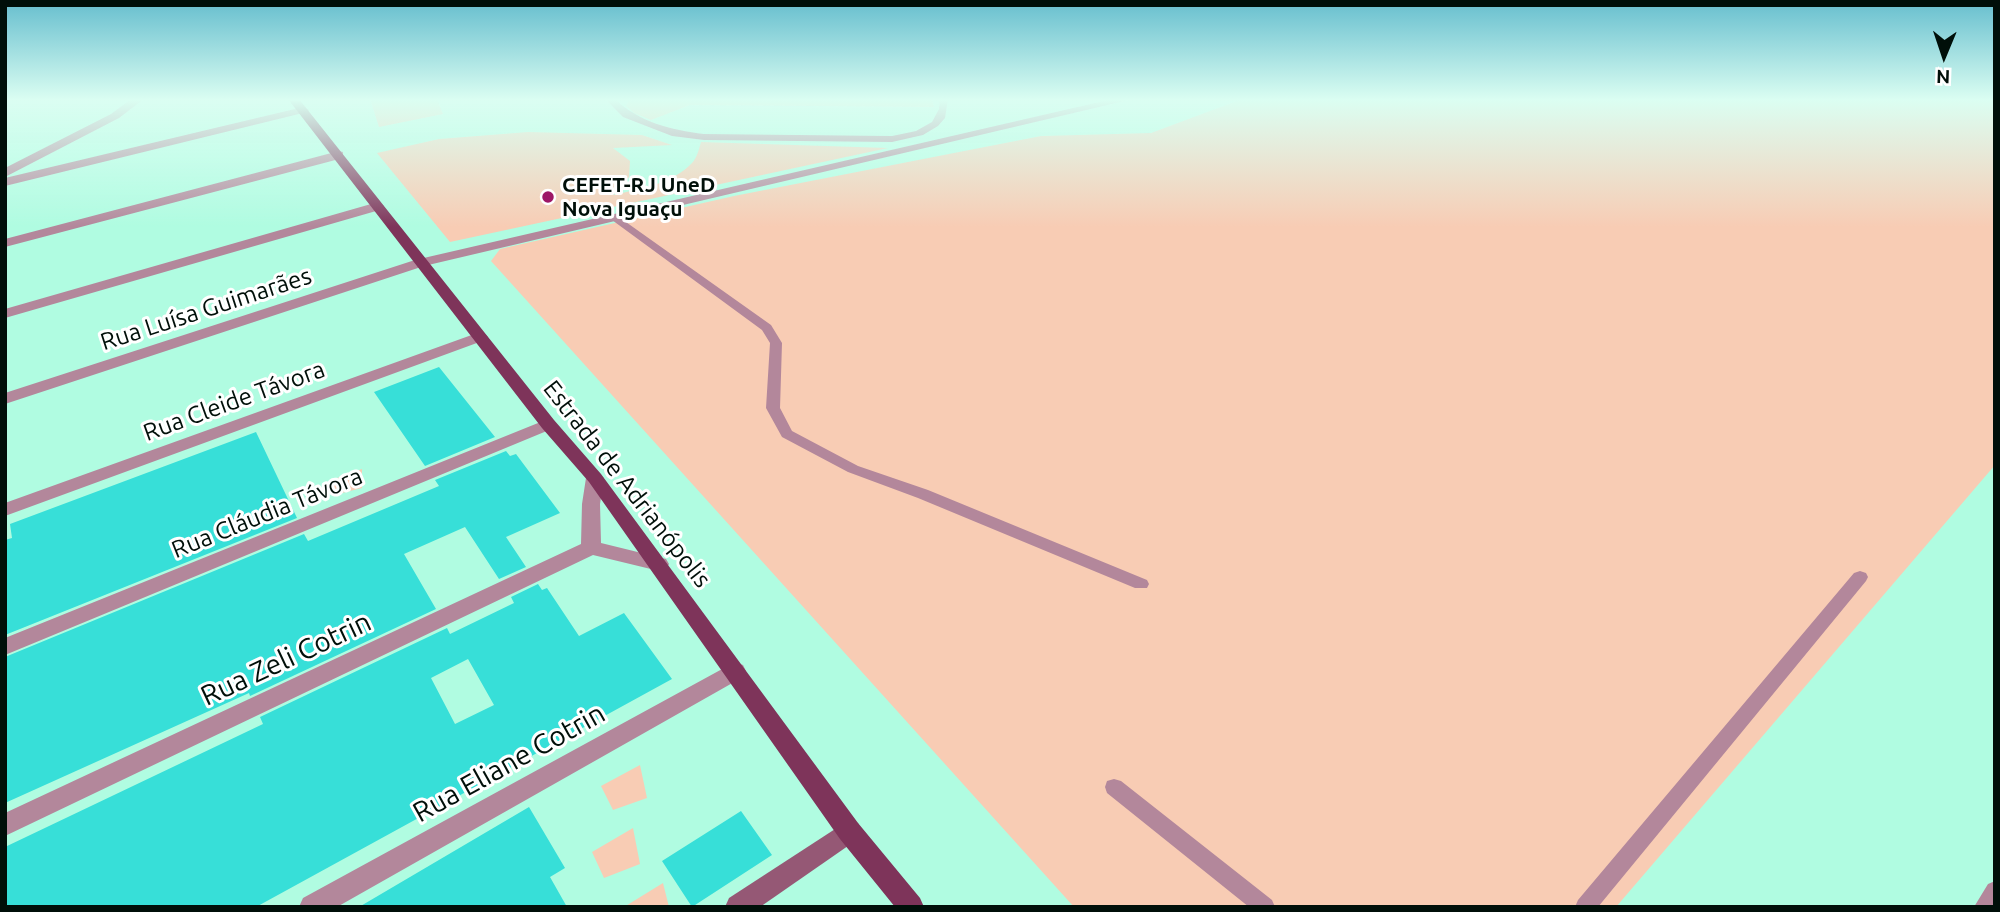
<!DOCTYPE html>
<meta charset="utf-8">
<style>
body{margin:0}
#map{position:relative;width:2000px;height:912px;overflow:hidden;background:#b0fce1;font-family:Ubuntu,sans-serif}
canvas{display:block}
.frame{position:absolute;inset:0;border:7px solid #000f09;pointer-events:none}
.north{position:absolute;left:1909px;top:21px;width:70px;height:70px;-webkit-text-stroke:5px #fff;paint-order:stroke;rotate:182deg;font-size:19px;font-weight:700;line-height:28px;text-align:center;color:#000f09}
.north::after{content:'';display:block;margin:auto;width:24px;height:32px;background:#000f09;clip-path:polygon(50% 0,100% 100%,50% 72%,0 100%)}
</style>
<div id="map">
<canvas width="2000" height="912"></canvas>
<div class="frame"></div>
<div class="north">N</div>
</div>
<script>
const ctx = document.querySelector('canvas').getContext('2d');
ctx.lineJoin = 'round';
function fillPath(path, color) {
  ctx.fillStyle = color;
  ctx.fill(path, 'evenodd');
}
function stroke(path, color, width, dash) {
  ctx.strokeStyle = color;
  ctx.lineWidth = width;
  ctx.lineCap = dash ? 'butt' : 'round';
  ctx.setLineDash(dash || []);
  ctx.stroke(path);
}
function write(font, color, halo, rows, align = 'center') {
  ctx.font = font + ' Ubuntu,sans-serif';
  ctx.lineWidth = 6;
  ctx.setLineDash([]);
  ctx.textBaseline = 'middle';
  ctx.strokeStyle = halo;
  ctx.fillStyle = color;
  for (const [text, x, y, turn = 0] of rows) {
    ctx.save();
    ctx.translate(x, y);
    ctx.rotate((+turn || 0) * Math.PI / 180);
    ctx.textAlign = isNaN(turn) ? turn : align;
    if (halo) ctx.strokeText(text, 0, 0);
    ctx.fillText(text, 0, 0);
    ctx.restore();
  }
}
fillPath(new Path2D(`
 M370 99H437L443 114 379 127Z
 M629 99H932L934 107 690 105 651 120 634 113 626 106Z
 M1242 99H1995V465L1616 907H1074L491 261 500 249 734 196 1041 136 1151 133Z
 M528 132 642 135 672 145 613 148 630 161 629 177 613 195C640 189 672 184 692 163 697 158 699 149 701 142L888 148 450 242 377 153 439 139Z
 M362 469V488L334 495 329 481Z
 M640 765 647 798 613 810 601 786Z
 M633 828 640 864 604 878 592 852Z
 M663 883 669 907H624Z`), '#f8ccb4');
fillPath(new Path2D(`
 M439 367 495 437 425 466 374 392Z
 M256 432 297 518 5 635V540L12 538 10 524Z
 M506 451 510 456 516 454 560 513 506 537 526 567 499 579 465 527 404 554 436 609 250 696 249 693 5 803V657L304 534 308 541 439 486 435 480Z
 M538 584 542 590 547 588 579 636 624 613 672 679 256 907H5V847L263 724 260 717 447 628 450 634 514 603 511 597ZM468 659 494 705 455 724 431 678Z
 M529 807 565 868 550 877 567 907H359Z
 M741 811 772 855 692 907 662 861Z`), '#37dfd8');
fillPath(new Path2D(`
 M605 99H615C639 122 671 130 704 134L892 136 916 131 932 122 939 109 940 99H948L945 118 938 126 923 135 892 142 704 140 672 136 623 117Z
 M616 215 771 325 782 343 780 408 792 431 858 466 928 490 1147 580 1149 584 1147 588H1135L918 498 848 472 782 437 766 408 770 343 762 330 612 220V216Z
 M1860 571 1866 573 1868 577 1866 581 1598 907H1575L1578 900 1854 573Z
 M1114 779 1121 781 1272 900 1275 907H1249L1107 793 1105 787 1107 781Z
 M1995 881V907H1974L1988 884Z`), '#b3879b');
fillPath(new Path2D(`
 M131 99H144L119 118 5 177V168L111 114Z
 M1112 99H1133L424 266 5 404V393L415 260Z
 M303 107 309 110 307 112 5 186V178Z
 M339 151 343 152V158L5 247V239Z
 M378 202 384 206 383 209 5 318V309Z
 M480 332 485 334 488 337 485 340 5 516V503Z
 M548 419 556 424 554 428 5 655V638Z
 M595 472 604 478 600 504 601 543 666 559 669 564 666 569 659 571 593 555 5 836V813L581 544 582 504 586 478Z
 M735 662 743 665 746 671 743 677 337 907H299L303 898Z`), '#b3879b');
fillPath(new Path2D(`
 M849 820 858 823 861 831 858 839 760 907H725L729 898Z`), '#955875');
fillPath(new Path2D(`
 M288 99H299L554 420 601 474 858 823 920 898 924 907H895L840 839 589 482 542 428Z`), '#7e345a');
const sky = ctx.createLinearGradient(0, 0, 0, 227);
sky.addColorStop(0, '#66bece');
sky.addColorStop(0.44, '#dbfef2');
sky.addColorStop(1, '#dbfef200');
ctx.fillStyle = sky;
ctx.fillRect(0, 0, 2000, 227);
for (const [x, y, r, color] of [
 [548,197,7,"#9d1767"]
]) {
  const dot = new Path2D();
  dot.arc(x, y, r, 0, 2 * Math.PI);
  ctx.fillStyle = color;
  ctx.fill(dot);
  stroke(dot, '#fff', 2.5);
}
write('bold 21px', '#000f09', '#fff', [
 ["CEFET-RJ UneD",562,185],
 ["Nova Iguaçu",562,209]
], 'left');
write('24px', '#000f09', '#fff', [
 ["Rua Luísa Guimarães",206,309,-18],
 ["Rua Cleide Távora",234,401,-20],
 ["Estrada de Adrianópolis",627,484,52],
 ["Rua Cláudia Távora",267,513,-22]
]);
write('28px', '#000f09', '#fff', [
 ["Rua Zeli Cotrin",286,659,-25],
 ["Rua Eliane Cotrin",509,763,-29]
]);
</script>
